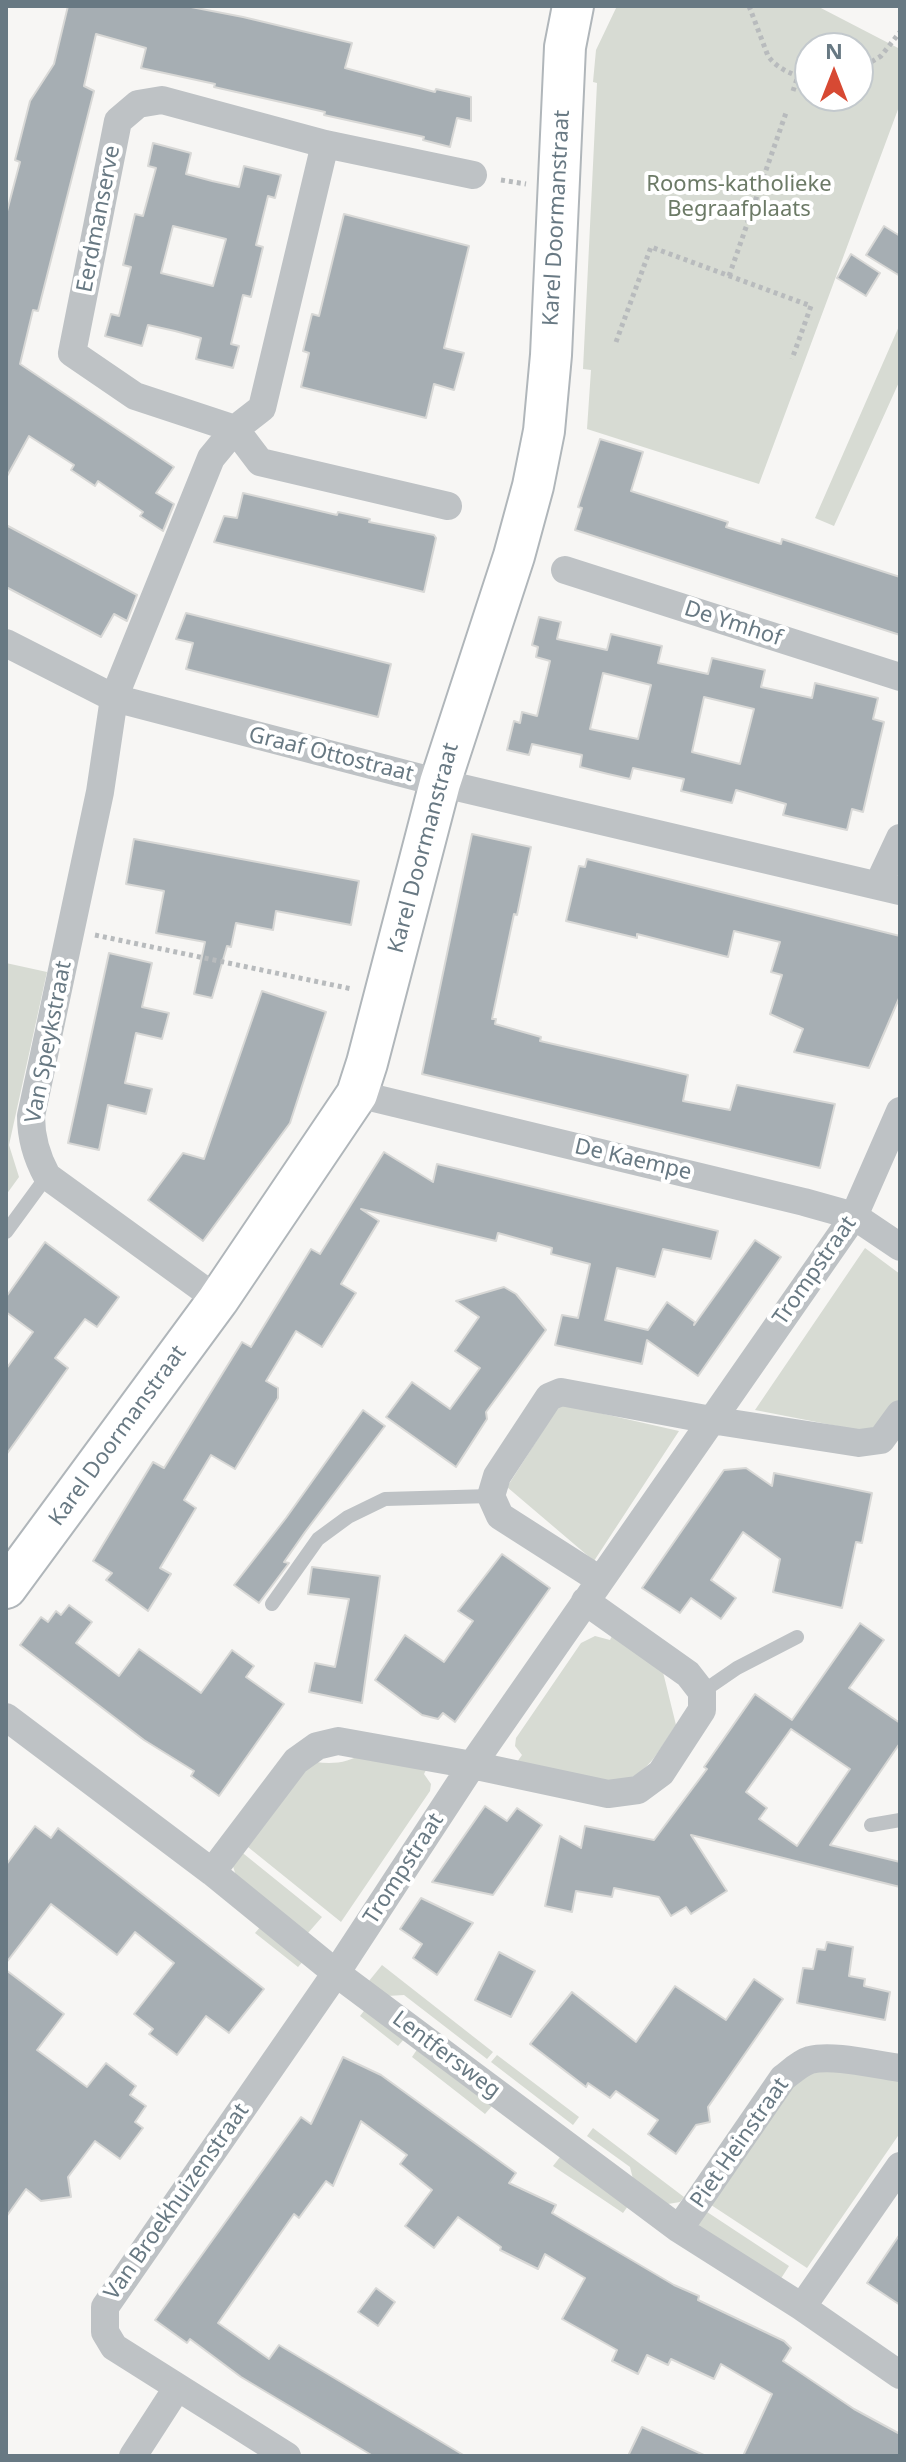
<!DOCTYPE html>
<style>
body{margin:0}
#map{position:relative;width:906px;height:2462px;overflow:hidden;background:#f7f6f4;font-family:"Noto Sans",sans-serif}
canvas{display:block}
.frame{position:absolute;inset:0;border:8px solid #687983;pointer-events:none}
.north{position:absolute;left:794px;top:32px;width:80px;height:80px;box-sizing:border-box;background:#fff;border:2px solid #c3c9cd;border-radius:50%;rotate:0deg;font-size:22px;font-weight:700;line-height:32px;text-align:center;color:#687983}
.north::after{content:'';display:block;margin:auto;width:28px;height:36px;background:#d74933;clip-path:polygon(50% 0,100% 100%,50% 72%,0 100%)}
</style>
<div id="map">
<canvas width="906" height="2462"></canvas>
<div class="frame"></div>
<div class="north">N</div>
</div>
<script>
const ctx = document.querySelector('canvas').getContext('2d');
ctx.lineJoin = 'round';
function fillPath(path, color) {
  ctx.fillStyle = color;
  ctx.fill(path, 'evenodd');
}
function stroke(path, color, width, dash) {
  ctx.strokeStyle = color;
  ctx.lineWidth = width;
  ctx.lineCap = dash ? 'butt' : 'round';
  ctx.setLineDash(dash || []);
  ctx.stroke(path);
}
function write(font, color, halo, rows, align = 'center') {
  ctx.font = font + ' "Noto Sans",sans-serif';
  ctx.lineWidth = 8;
  ctx.setLineDash([]);
  ctx.textBaseline = 'middle';
  ctx.strokeStyle = halo;
  ctx.fillStyle = color;
  for (const [text, x, y, turn = 0] of rows) {
    ctx.save();
    ctx.translate(x, y);
    ctx.rotate((+turn || 0) * Math.PI / 180);
    ctx.textAlign = isNaN(turn) ? turn : align;
    if (halo) ctx.strokeText(text, 0, 0);
    ctx.fillText(text, 0, 0);
    ctx.restore();
  }
}
fillPath(new Path2D(`
 M617 6H817L900 49V104L759 484 587 429 591 370 583 369 597 83 593 82 596 50ZM810 48H858V96H810Z
 M900 324V380L834 526 815 518Z
 M6 963 47 972 9 1145 19 1177 6 1195Z
 M865 1248 900 1274V1405L878 1434 755 1410Z
 M560 1404 679 1431 594 1561 507 1487Z
 M614 1632 661 1664 676 1725C659 1750 646 1779 614 1783L517 1762 522 1755 515 1746 516 1738 581 1643 595 1636 610 1640Z
 M364 1752 428 1766 424 1774 431 1784 430 1791 341 1922 243 1843 303 1760C324 1764 346 1766 364 1752Z
 M239 1850 322 1917 308 1933 236 1876 232 1863Z
 M262 1925 305 1959 298 1967 255 1933Z
 M382 1965 493 2052 487 2059 404 1995 387 1996 369 1981Z
 M367 2007 405 2038 398 2046 360 2016Z
 M418 2048 492 2106 485 2114 412 2057Z
 M497 2055 579 2117 573 2125 491 2062Z
 M806 2066 900 2077V2133L807 2268 702 2199Z
 M593 2128 684 2197 680 2202 668 2204 634 2183 630 2167 587 2136Z
 M560 2157 628 2206 623 2213 553 2166Z
 M698 2206 789 2266 780 2280 701 2228 697 2223Z`), '#d7dbd3');
const building = new Path2D(`
 M68 6H186L243 17 352 43 345 68 435 92 436 89 471 97V121L457 118 450 147 423 140 424 137 324 115 325 112 214 87 215 84 141 68 146 48 96 34 84 86 94 91 38 311 33 310 20 364 174 467 156 493 174 504 163 531 140 516 143 512 98 481 95 486 71 470 74 465 29 436 6 478V215L20 162 15 160 30 101 54 64Z
 M153 143 191 153 186 174 212 181 239 187 244 166 281 175 275 198 268 196 256 245 263 247 251 297 243 295 231 344 239 346 233 368 196 359 201 338 175 331 148 325 142 346 105 336 111 314 119 316 131 267 123 265 135 214 143 216 156 168 148 166ZM173 226 226 239 213 286 161 273Z
 M344 214 469 246 444 348 464 353 454 390 434 384 426 418 301 387 309 353 303 351 312 314 319 316Z
 M884 226 900 236V276L866 255Z
 M851 254 880 273 866 296 837 278Z
 M600 439 643 452 631 491 728 522 726 527 781 544 782 539 900 577V635L575 530 582 508 578 507Z
 M243 493 337 515 338 512 370 519 369 522 434 535 436 538 424 592 214 542 224 516 237 518Z
 M6 525 137 595 127 621 114 614 101 637 6 587Z
 M186 613 391 664 378 717 186 669 193 643 176 639Z
 M539 617 561 622 557 639 607 650 611 634 662 646 658 663 708 674 712 658 765 670 761 687 812 698 815 683 878 698 873 719 884 722 863 812 852 809 847 830 783 815 786 804 736 790 732 803 681 791 684 779 633 768 630 779 608 774 580 767 582 755 532 744 529 755 507 750 514 721 520 723 522 712 537 716 550 661 536 657 538 647 532 645ZM603 673 651 685 638 739 590 729ZM704 697 754 709 740 764 692 752Z
 M472 834 531 847 517 915 514 914 492 1019H496L495 1024 541 1037 540 1041 688 1075 683 1101 730 1110 737 1085 835 1104 820 1168 422 1074Z
 M134 839 359 881 351 925 276 911 273 930 236 923 231 947 227 946 212 998 194 994 205 942 156 933 164 891 126 884Z
 M587 859 900 936V996L869 1068 794 1052 803 1029 770 1014 782 975 771 972 780 942 734 931 728 957 637 934V938L566 921 579 866 585 867Z
 M109 953 152 963 142 1007 169 1013 162 1039 136 1033 125 1083 152 1089 146 1114 108 1105 99 1150 68 1143Z
 M262 991 326 1012 290 1123 203 1241 148 1200 183 1153 204 1159Z
 M384 1152 433 1182 437 1164 718 1231 711 1259 663 1249 655 1277 617 1268 605 1320 648 1330 667 1302 695 1322 694 1325 755 1240 781 1257 698 1376 647 1340 642 1364 555 1345 562 1315 578 1318 590 1264 551 1254 552 1248 498 1233 496 1241 361 1209 379 1221 341 1284 356 1293 322 1347 296 1331 266 1381 278 1388V1398L235 1469 211 1455 184 1500 196 1508 160 1568 171 1574 148 1611 106 1580 112 1573 93 1561 153 1462 164 1468 242 1342 251 1347 311 1249 320 1254Z
 M45 1242 119 1297 97 1327 85 1319 55 1358 68 1368 6 1455V1369L33 1332 6 1312V1297Z
 M504 1287 516 1294 546 1330 486 1412 487 1419 456 1467 386 1417 412 1382 450 1409 480 1368 455 1351 479 1317 456 1301Z
 M363 1410 385 1426 305 1532 284 1562 289 1563 259 1603 234 1585 286 1518Z
 M746 1468 772 1486 774 1473 872 1493 862 1543 856 1542 842 1608 773 1592 780 1559 743 1532 711 1580 736 1598 721 1619 691 1598 680 1613 642 1588 724 1470Z
 M502 1554 550 1588 455 1722 443 1713 438 1719 422 1715 375 1680 405 1635 444 1662 473 1621 458 1611Z
 M312 1567 380 1576 362 1703 309 1692 315 1663 335 1667 349 1599 308 1594Z
 M69 1605 92 1622 76 1643 119 1676 139 1649 201 1693 232 1650 254 1666 246 1677 284 1704 219 1796 191 1776 194 1771 144 1740 20 1645 41 1617 48 1622 56 1611 61 1615Z
 M860 1623 884 1640 849 1688 900 1723V1743L830 1845 900 1862V1887L691 1835 727 1891 691 1914 686 1907 671 1916 659 1897 614 1888 612 1897 576 1891 572 1912 545 1906 560 1836 581 1848 585 1826 654 1840 707 1769 704 1767 755 1694 792 1720ZM791 1729 850 1769 797 1846 759 1819 767 1808 746 1792Z
 M485 1806 507 1821 517 1808 542 1825 493 1895 432 1882Z
 M35 1826 51 1838 58 1828 264 1989 229 2033 206 2016 177 2055 149 2034 153 2029 134 2014 174 1963 135 1932 117 1955 51 1904 6 1963V1865Z
 M421 1898 473 1923 437 1975 413 1958 422 1944 400 1929Z
 M827 1942 853 1947 849 1976 865 1979 864 1986 890 1992 885 2020 797 2003 803 1968 813 1969 817 1949 825 1950Z
 M499 1952 535 1971 511 2017 475 2000Z
 M6 1970 64 2014 37 2050 87 2087 106 2063 136 2086 130 2095 146 2106 135 2122 143 2128 120 2159 95 2141 68 2177 71 2197 41 2201 26 2189 6 2217Z
 M754 1979 783 1999 708 2107 710 2122 696 2125 676 2154 648 2134 658 2120 616 2091 610 2098 588 2083 586 2087 530 2044 572 1992 636 2042 675 1986 726 2020Z
 M343 2057 381 2075 516 2173 509 2183 556 2205 552 2213 674 2285 699 2296 698 2300 784 2341 791 2348 783 2361 854 2409 900 2434V2456H743L772 2394 721 2364 714 2379 671 2359 668 2365 647 2355 638 2374 612 2361 617 2350 562 2319 585 2278 545 2254 538 2269 500 2250 501 2247 458 2217 434 2248 405 2226 432 2190 400 2164 407 2155 361 2121 333 2186 326 2181 299 2218 294 2214 218 2323 269 2359 279 2345 465 2456H373L241 2377 190 2339 187 2343 155 2320 301 2117 311 2124Z
 M900 2234V2305L867 2283Z
 M376 2288 395 2302 378 2326 358 2312Z
 M642 2427 706 2456H628Z`);
fillPath(building, '#a6aeb3');
stroke(building, '#d8d8d6', 2);
const secondary = new Path2D(`
 M6 1588 218 1300 357 1094 367 1063 440 783 514 556 533 486 544 431 551 355 565 47 573 6`);
stroke(secondary, '#b0b6ba', 44);
stroke(new Path2D(`
 M749 6 768 56C779 71 794 74 810 81
 M858 70 881 56 900 32
 M793 91 798 76
 M501 180 526 184
 M729 276 787 110
 M616 342 651 247 811 306 792 359
 M95 935 352 989`), '#b8bbbd', 5, [4, 4]);
stroke(new Path2D(`
 M6 1232 47 1176
 M272 1604 318 1539 348 1517 385 1499 491 1496
 M702 1692 737 1668 797 1637
 M871 1825 900 1820`), '#bec2c5', 14);
stroke(new Path2D(`
 M325 144 262 408 235 429 260 462 448 506
 M565 570 900 677
 M6 643 114 698 440 783 900 891
 M878 885 900 838
 M357 1094 804 1202 854 1216 900 1247
 M218 1300 47 1176C36 1156 31 1138 31 1116L100 792 114 698 211 458 235 429 135 396 72 353 118 121 138 104 162 100 325 144 473 175
 M600 1580 500 1516 491 1496 497 1476 549 1397 561 1392 711 1420 859 1443 881 1440 900 1414
 M6 1717 212 1872 336 1973 679 2229 802 2307 900 2375
 M212 1872 296 1761 317 1746 338 1741 472 1765 608 1794 638 1790 661 1773 702 1710V1692L688 1674 585 1601
 M679 2229 783 2078C791 2072 800 2063 810 2060 834 2054 875 2065 900 2068
 M802 2307 900 2166
 M133 2456 177 2388
 M287 2456 114 2347 105 2332V2307L336 1973 472 1765 854 1216 900 1111`), '#bec2c5', 28);
stroke(secondary, '#fff', 40);
write('22px', '#6c7a66', '#fff', [
 ["Rooms-katholieke",739,185],
 ["Begraafplaats",739,210]
]);
write('22px', '#687983', '#fff', [
 ["Karel Doormanstraat",557,218,-87],
 ["Eerdmanserve",99,219,-79],
 ["De Ymhof",733,624,18],
 ["Graaf Ottostraat",331,755,14],
 ["Karel Doormanstraat",424,848,-75],
 ["Van Speykstraat",49,1042,-79],
 ["De Kaempe",633,1160,13],
 ["Trompstraat",815,1271,-55],
 ["Karel Doormanstraat",118,1436,-54],
 ["Trompstraat",404,1869,-57],
 ["Lentfersweg",446,2055,37],
 ["Piet Heinstraat",740,2143,-55],
 ["Van Broekhuizenstraat",177,2202,-55]
]);
</script>
